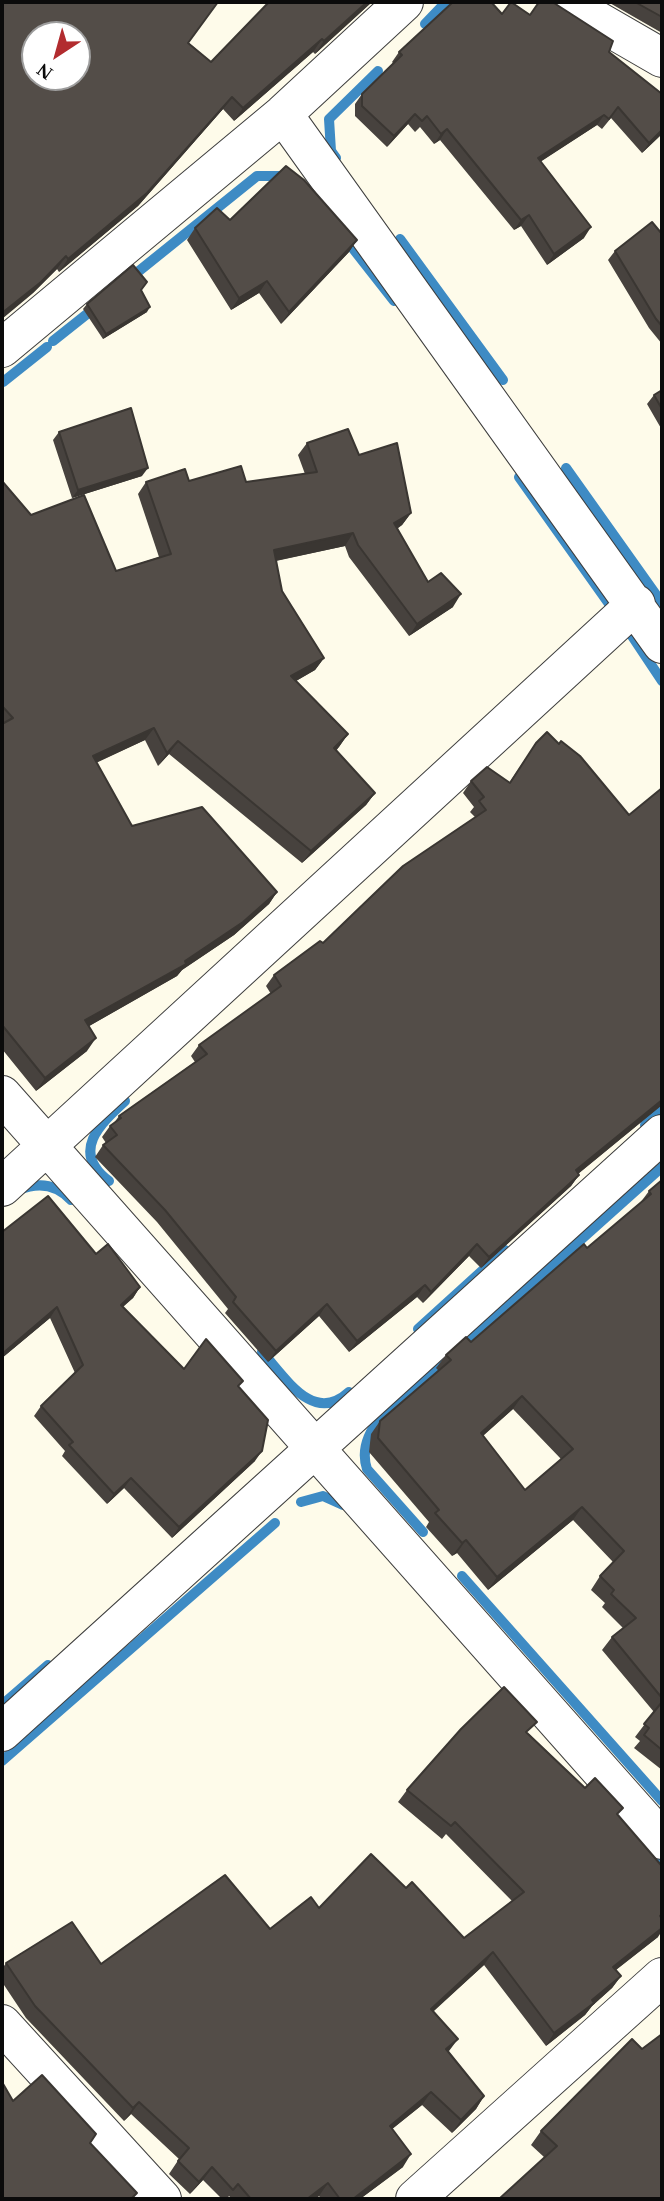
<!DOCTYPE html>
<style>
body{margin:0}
#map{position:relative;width:664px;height:2201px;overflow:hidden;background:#fefbea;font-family:Georgia,serif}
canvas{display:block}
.frame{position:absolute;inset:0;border:4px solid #0b0b0b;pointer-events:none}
.north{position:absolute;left:21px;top:21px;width:70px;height:70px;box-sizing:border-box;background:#fff;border:2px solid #9d9d9d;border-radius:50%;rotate:216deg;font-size:19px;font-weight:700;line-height:28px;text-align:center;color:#0b0b0b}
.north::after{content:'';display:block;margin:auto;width:24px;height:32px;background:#b22c2f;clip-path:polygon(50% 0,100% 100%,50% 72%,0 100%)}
</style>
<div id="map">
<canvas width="664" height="2201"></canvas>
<div class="frame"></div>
<div class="north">N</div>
</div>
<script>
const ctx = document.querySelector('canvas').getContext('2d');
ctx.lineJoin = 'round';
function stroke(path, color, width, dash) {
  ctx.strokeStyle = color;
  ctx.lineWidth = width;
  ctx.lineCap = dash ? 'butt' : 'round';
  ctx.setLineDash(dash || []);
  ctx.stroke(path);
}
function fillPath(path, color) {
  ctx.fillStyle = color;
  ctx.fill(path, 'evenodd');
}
stroke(new Path2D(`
 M425 24 446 2
 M336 158 331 151 329 119 378 71
 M343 236 394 301
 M400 239 503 380
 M129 279 257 176H290
 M53 341 87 314
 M3 382 47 347
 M566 468 662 603
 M519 477 617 615
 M630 633 662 681
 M645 1125 662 1110
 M109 1181C70 1152 100 1124 125 1101
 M19 1190C38 1182 56 1184 71 1200
 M418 1329 505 1250
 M460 1348 662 1167
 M262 1352C286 1378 313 1425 349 1392
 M301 1502 323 1496 343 1505
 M423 1532 367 1469C352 1424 415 1387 445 1361
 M462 1576 662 1801
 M2 1705 48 1665
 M2 1761 275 1523
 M650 1849 662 1864`), '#3e8bc4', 10);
const minor = new Path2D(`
 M565 2 662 58
 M283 114 662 644
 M2 348 283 114 404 2
 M2 1095 662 1840
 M2 1187 636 604
 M2 1732 662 1134
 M2 2024 162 2199
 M415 2199 662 1977`);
stroke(minor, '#3e3e3e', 40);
stroke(minor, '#fff', 38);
fillPath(new Path2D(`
 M372 2 315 54 313 52 234 121 223 109 138 206 59 272 57 269 32 294 189 43 211 62Z
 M608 2H662V33Z
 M554 3 609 52 662 94V134L642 153 611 118 602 129 597 125 541 161 584 238 547 265 521 226 514 230 440 140 434 144 420 127 415 132 408 124 387 147 355 116V104L362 94 393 63 392 62 399 52 502 14 530 15Z
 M230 220 357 240 349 252 281 324 259 293 231 310 187 240 195 228Z
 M662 234V344L649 328 608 260 615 251Z
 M141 290 147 312 103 339 83 309 87 304Z
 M662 390V430L647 404 654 395Z
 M59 432 142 476 72 498 53 440Z
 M307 443 359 455 411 513 402 525 397 529 428 582 453 607 409 636 349 557 345 546 276 561 282 591 324 658 315 670 296 681 348 734 336 751 375 793 366 805 302 863 169 754 158 766 145 740 96 763 132 826 277 892 269 904 234 935 182 970 177 976 89 1026 87 1051 36 1091 2 1049V481L31 515 116 571 159 557 138 494 146 482 189 481 246 482 305 474 298 455Z
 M536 743 629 815 662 788V1105L578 1174 579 1175 571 1186 481 1268 469 1256 423 1303 417 1297 349 1352 319 1316 268 1362 225 1313 228 1309 157 1222 95 1157 103 1145 106 1143 102 1137 110 1126 114 1123 119 1116 195 1062 191 1056 199 1045 271 994 266 986 274 975 323 943 475 817 470 812 474 807 463 793 471 781 509 783Z
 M662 1180V1770L634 1748 640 1741 635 1737 654 1712 602 1650 612 1637 623 1628 602 1607 605 1603 591 1590 600 1576 613 1562 573 1520 488 1590 457 1553 452 1556 426 1527 429 1522 369 1452 371 1434 380 1421 439 1371 436 1368 446 1355 471 1342 587 1248 640 1203 649 1191ZM513 1409 561 1459 525 1490 483 1436Z
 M2 1232 96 1254 140 1287 133 1298 122 1307 184 1369 239 1387 255 1461 172 1538 124 1488 107 1504 62 1456 65 1451 34 1416 41 1406 75 1373 50 1318 2 1358Z
 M529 1734 585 1788 618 1815 658 1937 616 1970 621 1976 612 1988 592 2006 585 2015 546 2046 484 1965 433 2011 449 2052 484 2096 476 2109 452 2133 422 2105 392 2129 403 2167 360 2199H321L319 2196 315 2199H232L229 2196 227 2199H222L203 2180 190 2194 169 2174 179 2159 131 2114 124 2121 26 2018 2 1982V1969L6 1963 101 1964 270 1929 319 1908 406 1888 464 1938 512 1901 446 1834 442 1839 398 1802 407 1790Z
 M642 2049 662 2199 544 2157 531 2145 541 2131Z`), '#47423e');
fillPath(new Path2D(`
 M367 2H372L315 54 324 41Z
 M322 39 313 52 234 121 243 108Z
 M232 97 223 109 138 206 59 272 68 259Z
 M415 114 408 124 387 147 394 136Z
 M604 115 597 125 531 168 538 158Z
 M447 129 440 140 434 144 441 134Z
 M662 130V134L642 153 649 143Z
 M529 215 521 226 514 230 521 220Z
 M591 227 584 238 547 265 554 254Z
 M357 240 349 252 281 324 289 312Z
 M66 256 57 269 32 294 2 319V313Z
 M267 281 259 293 231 310 239 298Z
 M150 307 147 312 103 339 106 334Z
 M148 468 142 476 72 498 78 490Z
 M411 513 402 525 385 536 394 523Z
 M353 533 345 546 265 563 274 550Z
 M461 594 453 607 409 636 417 624Z
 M324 658 315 670 282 689 291 676Z
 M154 728 145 740 84 768 93 756Z
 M348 734 339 747 325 761 334 748Z
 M178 741 169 754 158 766 167 753Z
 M375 793 366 805 302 863 311 851Z
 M277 892 269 904 234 935 182 970 177 976 77 1033 85 1020 185 961Z
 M96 1038 87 1051 36 1091 45 1078Z
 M662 1100V1105L568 1182 576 1170Z
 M579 1175 571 1186 481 1268 489 1257Z
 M477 1244 469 1256 423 1303 431 1292Z
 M425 1285 417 1297 349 1352 357 1341Z
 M140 1287 133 1298 113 1316 121 1305Z
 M327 1304 319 1316 268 1362 276 1351Z
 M57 1307 50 1318 2 1358V1354Z
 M522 1396 513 1409 471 1446 481 1433Z
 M262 1451 255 1461 172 1538 179 1527Z
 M131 1478 124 1488 107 1504 114 1494Z
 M582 1507 573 1520 488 1590 497 1577Z
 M466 1540 457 1553 452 1556 462 1543Z
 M662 1928V1931L658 1937 604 1979 613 1967Z
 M493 1952 484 1965 422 2022 431 2009Z
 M621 1976 612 1988 592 2006 585 2015 546 2046 554 2033Z
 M458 2039 449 2051 437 2061 446 2049Z
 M431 2092 422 2105 381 2138 390 2126Z
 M484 2096 476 2109 452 2133 461 2120Z
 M139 2102 131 2114 124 2121 133 2108Z
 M411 2154 403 2167 360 2199H353Z
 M212 2167 203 2180 190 2194 199 2182Z
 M328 2183 319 2196 315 2199H307Z`), '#3a3632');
const building = new Path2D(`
 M2 2H218L188 43 211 62 269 2H367L324 41 322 39 243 108 232 97 147 193 68 259 66 256 41 282 2 313ZM35 35H77V77H35Z
 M453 2H491L502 14 511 2 530 15 539 2H553L554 3 613 41 609 52 662 94V130L649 143 618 107 609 119 604 115 538 158 591 227 554 254 529 215 521 220 447 129 441 134 427 116 422 121 415 114 394 136 362 106V94L402 55 399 52Z
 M635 2H662V17Z
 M286 166 304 180 357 240 289 312 267 281 239 298 195 228 217 208 230 220Z
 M652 222 662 234V326L656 319 615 251Z
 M133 265 147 282 141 290 150 307 106 334 87 304Z
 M662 390V409L654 395Z
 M131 408 148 468 78 490 59 432Z
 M348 429 359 455 397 443 411 513 394 523 428 582 441 573 461 594 417 624 358 545 353 533 274 550 282 591 324 658 291 676 348 734 334 748 375 793 311 851 178 741 167 753 154 728 93 756 132 826 202 807 277 892 243 922 185 961 186 964 85 1020 96 1038 45 1078 2 1025V724L13 718 2 706V481L31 515 84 495 116 571 171 554 146 482 185 469 189 481 241 466 246 482 317 472 307 443Z
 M547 732 559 744 561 741 580 756 629 815 662 788V1100L576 1170 579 1175 489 1257 477 1244 431 1292 425 1285 357 1341 327 1304 276 1351 233 1302 236 1297 165 1210 103 1145 117 1135 110 1126 121 1118 119 1116 207 1054 199 1045 281 986 274 975 320 941 323 943 403 866 486 810 479 801 484 797 471 781 487 767 510 783 536 743Z
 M662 1180V1698L612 1637 636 1618 611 1594 614 1590 600 1576 624 1551 582 1507 497 1577 466 1540 462 1543 435 1513 439 1510 378 1438 380 1421 451 1360 446 1355 466 1337 471 1342 584 1244 587 1248 651 1194 649 1191ZM522 1396 573 1449 525 1490 481 1433Z
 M48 1196 96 1254 108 1244 140 1287 121 1305 184 1369 206 1339 243 1381 238 1386 268 1420 262 1451 179 1527 131 1478 114 1494 69 1445 73 1442 41 1406 83 1365 57 1307 2 1354V1232Z
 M504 1687 537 1722 526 1732 585 1788 595 1778 623 1808 617 1814 661 1865 662 1864V1914L660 1916 662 1919V1928L613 1967 621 1976 592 2000 594 2003 554 2033 493 1952 431 2009 458 2039 446 2049 484 2096 461 2120 431 2092 390 2126 411 2154 353 2199H340L328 2183 307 2199H251L238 2184 233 2190 212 2167 199 2182 178 2161 189 2148 139 2102 133 2108 35 2006 6 1963 72 1922 101 1964 225 1875 270 1929 311 1897 319 1908 371 1854 406 1888 412 1882 464 1938 524 1892 455 1822 451 1826 407 1790 461 1729Z
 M662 1702V1750L644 1735 649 1728 644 1724Z
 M662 2034V2199H499L557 2146 541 2131 632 2039 642 2049Z
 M42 2075 96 2134 90 2143 137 2193 131 2199H2V2082L13 2101Z`);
fillPath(building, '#534d48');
stroke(building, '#3a3632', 2);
</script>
